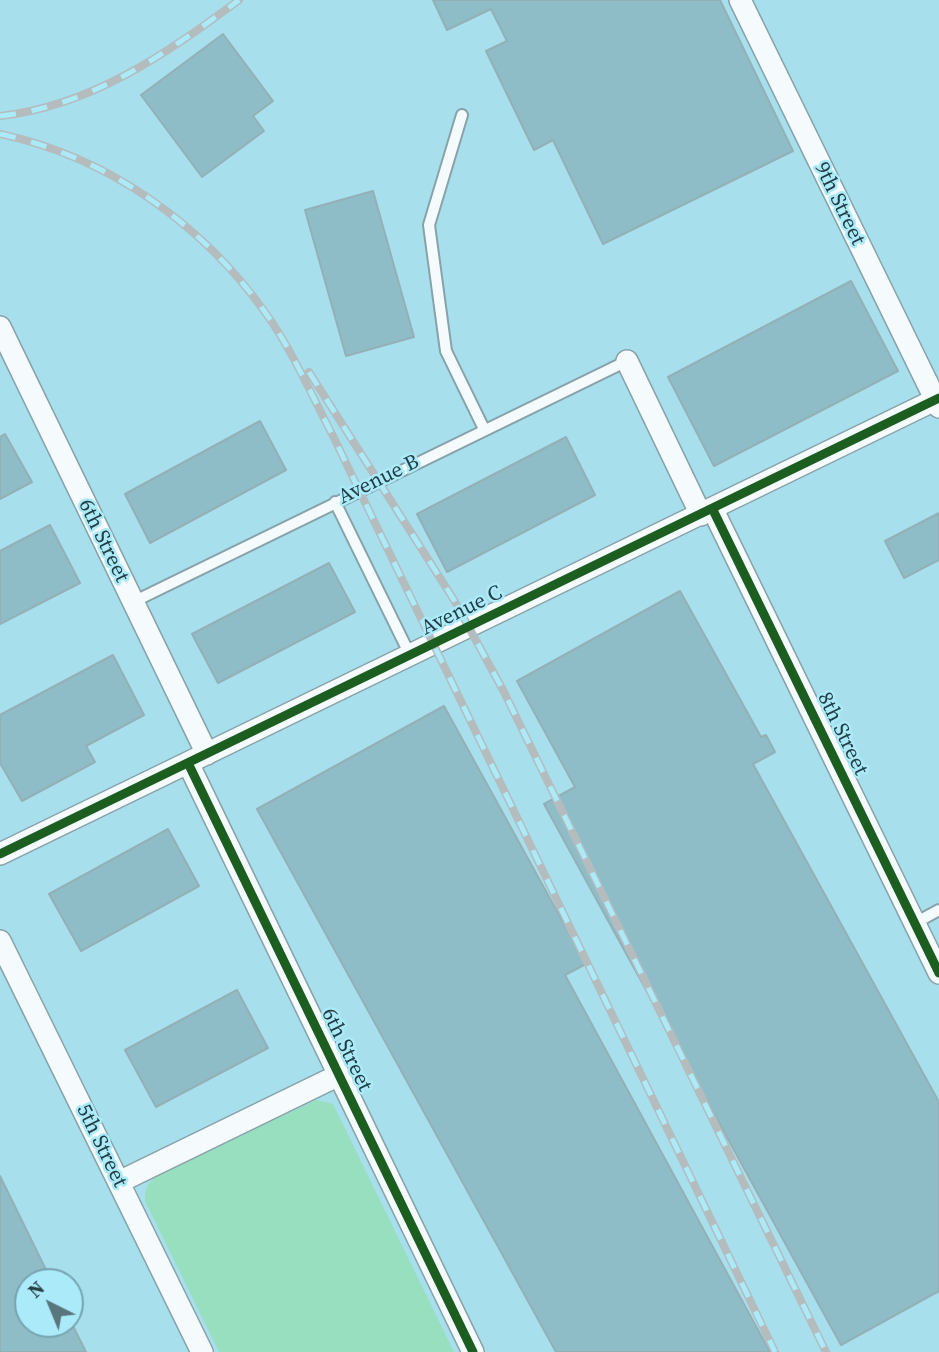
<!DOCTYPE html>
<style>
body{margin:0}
#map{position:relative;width:939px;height:1352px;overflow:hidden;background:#bcdfe8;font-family:"Source Serif 4",serif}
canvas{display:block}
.north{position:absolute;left:14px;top:1268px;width:70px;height:70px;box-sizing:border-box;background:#abeaf9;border:2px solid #75a5b0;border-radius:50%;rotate:317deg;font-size:19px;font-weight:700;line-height:28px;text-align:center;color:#233d43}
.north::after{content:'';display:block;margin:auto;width:24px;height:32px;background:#59767d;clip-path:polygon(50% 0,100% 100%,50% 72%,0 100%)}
</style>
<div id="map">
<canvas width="939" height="1352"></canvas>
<div class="north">N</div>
</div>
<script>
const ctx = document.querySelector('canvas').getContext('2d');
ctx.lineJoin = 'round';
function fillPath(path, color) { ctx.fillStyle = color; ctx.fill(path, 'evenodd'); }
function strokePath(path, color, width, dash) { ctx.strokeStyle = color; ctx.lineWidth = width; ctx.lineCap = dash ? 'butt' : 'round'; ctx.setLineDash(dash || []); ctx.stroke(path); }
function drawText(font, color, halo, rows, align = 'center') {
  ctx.font = font + ' "Source Serif 4",serif'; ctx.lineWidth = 5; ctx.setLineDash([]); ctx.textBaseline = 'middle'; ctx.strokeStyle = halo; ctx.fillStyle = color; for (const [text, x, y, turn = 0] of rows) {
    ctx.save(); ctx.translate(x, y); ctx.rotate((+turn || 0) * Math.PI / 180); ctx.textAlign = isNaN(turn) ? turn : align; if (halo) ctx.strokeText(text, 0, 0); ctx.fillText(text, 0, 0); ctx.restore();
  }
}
const built = new Path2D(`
 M 0,0 L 939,0 L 939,1352 L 0,1352 ZM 28,1282 L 70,1282 L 70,1324 L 28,1324 Z`);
const green = new Path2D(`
 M 316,1100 L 333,1104 L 454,1352 L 219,1352 L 145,1201 C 145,1189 147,1183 158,1175 Z`);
const building = new Path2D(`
 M 433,0 L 720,0 L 793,151 L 603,244 L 553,140 L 534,150 L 486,51 L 507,41 L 491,9 L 447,30 Z
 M 223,34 L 273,101 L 253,116 L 264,131 L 202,177 L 141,95 Z
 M 373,191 L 414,337 L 346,356 L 305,210 Z
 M 851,281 L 898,371 L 714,466 L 668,377 Z
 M 260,421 L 286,470 L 150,543 L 125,494 Z
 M 5,434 L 32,482 L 0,499 L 0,437 Z
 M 566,437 L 595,495 L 447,572 L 417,514 Z
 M 939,513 L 939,560 L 904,578 L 885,541 Z
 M 50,525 L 80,583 L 0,624 L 0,551 Z
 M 329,563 L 355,612 L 218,683 L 192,634 Z
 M 680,591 L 761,737 L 766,735 L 775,752 L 753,764 L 939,1102 L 939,1291 L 841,1345 L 544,804 L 575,787 L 517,681 Z
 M 113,655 L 144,715 L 86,746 L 95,762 L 22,801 L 0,763 L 0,715 Z
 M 444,706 L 586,964 L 565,975 L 770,1352 L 556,1352 L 257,809 Z
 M 168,829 L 199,886 L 81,951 L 49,894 Z
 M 237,990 L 268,1048 L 156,1107 L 125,1050 Z
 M 0,1176 L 52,1282 L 28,1282 L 28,1324 L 70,1324 L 70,1320 L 86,1352 L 0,1352 Z`);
const lane = new Path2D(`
 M 462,115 L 429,225 L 446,351 L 484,429
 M 335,502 L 410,655
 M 133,602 L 627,361
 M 915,923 L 939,910`);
const street = new Path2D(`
 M 740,0 L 939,407
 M 0,327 L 207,754
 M 627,361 L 701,515
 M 713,510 L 939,973
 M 188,763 L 473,1352
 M 0,854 L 939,398
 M 0,941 L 202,1352
 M 119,1182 L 339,1075`);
const rail = new Path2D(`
 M 0,116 C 92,106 167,53 239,0
 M 0,134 C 108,157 203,224 267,315 C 293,352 312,396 333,436 L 775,1352
 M 309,372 L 454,600 L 504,692 L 826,1352`);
const cycleway = new Path2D(`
 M 713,510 L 939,973
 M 188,763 L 473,1352
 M 0,854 L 939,398`);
const streetNames = [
 ["9th Street",839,204,64],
 ["Avenue B",379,480,-26],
 ["6th Street",103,541,64],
 ["Avenue C",462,611,-26],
 ["8th Street",842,734,64],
 ["6th Street",346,1050,64],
 ["5th Street",101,1146,64]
];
fillPath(built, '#a7dfed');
fillPath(green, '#97dfbf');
fillPath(building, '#8fbdc7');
strokePath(building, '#94b0b7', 2);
strokePath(lane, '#87a2a9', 14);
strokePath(street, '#87a2a9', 24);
strokePath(lane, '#f5fafc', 10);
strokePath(street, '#f5fafc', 21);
strokePath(rail, '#b4bcbe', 8);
strokePath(rail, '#abeaf9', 5, [16]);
strokePath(cycleway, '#1b5e20', 9);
drawText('21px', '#233d43', '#abeaf9', streetNames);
</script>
